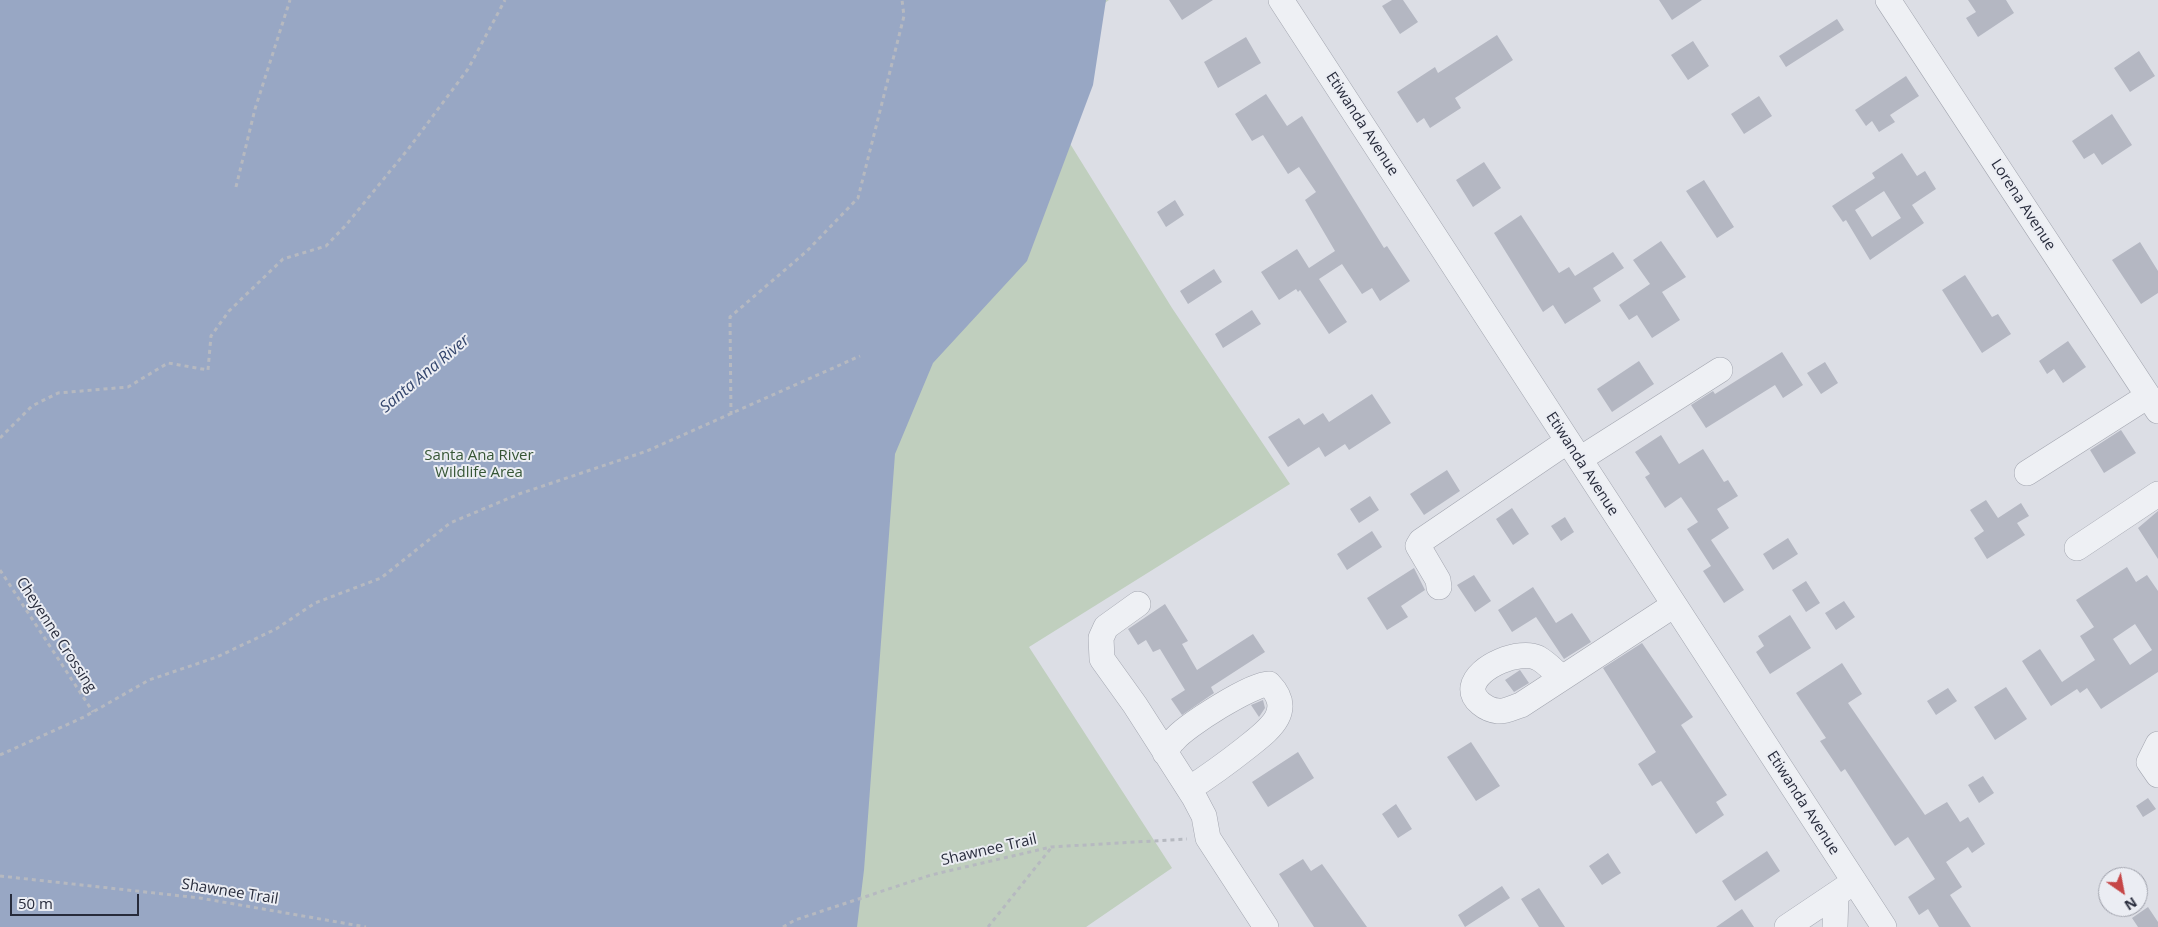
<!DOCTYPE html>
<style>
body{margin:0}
#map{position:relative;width:2158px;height:927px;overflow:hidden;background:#dcdee5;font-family:"Open Sans",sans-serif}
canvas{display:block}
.north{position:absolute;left:2098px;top:867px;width:50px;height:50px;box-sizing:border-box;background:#ebedf3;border:1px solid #9d9fa9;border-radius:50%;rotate:147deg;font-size:14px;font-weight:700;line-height:20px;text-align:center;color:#272b3b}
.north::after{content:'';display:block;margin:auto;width:18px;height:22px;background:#c64647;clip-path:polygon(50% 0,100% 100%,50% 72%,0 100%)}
.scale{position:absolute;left:10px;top:894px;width:129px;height:22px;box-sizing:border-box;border:2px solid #272b3b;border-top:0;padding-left:6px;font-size:15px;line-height:18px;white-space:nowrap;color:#272b3b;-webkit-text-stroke:4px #ebedf3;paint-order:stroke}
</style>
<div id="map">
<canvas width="2158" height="927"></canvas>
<div class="north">N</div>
<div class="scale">50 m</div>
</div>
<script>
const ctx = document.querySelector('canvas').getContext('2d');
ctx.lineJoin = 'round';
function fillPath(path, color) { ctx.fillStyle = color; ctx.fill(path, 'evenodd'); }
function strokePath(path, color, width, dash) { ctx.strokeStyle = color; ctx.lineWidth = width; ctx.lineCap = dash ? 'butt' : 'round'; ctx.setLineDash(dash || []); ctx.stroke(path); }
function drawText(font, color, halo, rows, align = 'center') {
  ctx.font = font + ' "Open Sans",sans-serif'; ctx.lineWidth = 4; ctx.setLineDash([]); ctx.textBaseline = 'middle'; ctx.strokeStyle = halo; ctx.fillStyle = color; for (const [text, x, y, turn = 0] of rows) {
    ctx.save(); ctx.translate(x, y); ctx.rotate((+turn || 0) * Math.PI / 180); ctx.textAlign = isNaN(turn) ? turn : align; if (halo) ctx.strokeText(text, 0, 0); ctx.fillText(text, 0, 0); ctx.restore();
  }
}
const green = new Path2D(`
 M 0,0 L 1109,0 L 1020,63 L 1172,308 L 1290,484 L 1029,647 L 1172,868 L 1086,927 L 0,927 Z`);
const water = new Path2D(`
 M 0,0 L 1106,0 L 1093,85 L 1027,261 L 933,363 L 895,454 L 864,870 L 857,927 L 0,927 Z`);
const building = new Path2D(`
 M 1169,0 L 1213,0 L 1182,20 Z
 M 1392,0 L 1403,0 L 1418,22 L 1400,34 L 1382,6 Z
 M 1659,0 L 1702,0 L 1672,20 Z
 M 1968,0 L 2006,0 L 2014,13 L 1978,37 L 1966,18 L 1976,12 Z
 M 1837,19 L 1844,30 L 1786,67 L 1779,56 Z
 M 1497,35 L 1513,60 L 1455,98 L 1461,108 L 1430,128 L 1424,118 L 1417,123 L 1397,92 L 1435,67 L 1438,73 Z
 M 1246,37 L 1261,63 L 1218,88 L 1204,62 Z
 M 1693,41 L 1709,66 L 1688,80 L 1671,55 Z
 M 2139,51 L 2155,76 L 2130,92 L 2114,68 Z
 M 1906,76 L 1919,96 L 1890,115 L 1895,122 L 1879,132 L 1872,121 L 1866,126 L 1855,110 Z
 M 1266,94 L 1287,126 L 1302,116 L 1384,248 L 1387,246 L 1410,281 L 1380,301 L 1372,288 L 1362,294 L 1342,264 L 1319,279 L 1347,322 L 1329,334 L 1300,290 L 1298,292 L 1296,289 L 1279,300 L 1261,272 L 1297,249 L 1309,268 L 1335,251 L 1305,200 L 1316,192 L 1299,167 L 1288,174 L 1263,135 L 1252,141 L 1235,114 Z
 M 1759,96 L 1772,116 L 1744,134 L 1731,114 Z
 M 2112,114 L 2132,145 L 2102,165 L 2094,153 L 2084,159 L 2072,141 Z
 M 1902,153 L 1917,176 L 1925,171 L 1936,189 L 1912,205 L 1924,223 L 1870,260 L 1846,220 L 1843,222 L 1832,206 L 1875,178 L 1872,173 ZM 1884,191 L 1901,218 L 1872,237 L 1855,210 Z
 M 1484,162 L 1501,188 L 1473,207 L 1456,180 Z
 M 1704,180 L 1734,227 L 1717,238 L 1686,191 Z
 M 1175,200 L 1184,215 L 1166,227 L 1157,212 Z
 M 1521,215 L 1559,273 L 1569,267 L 1575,276 L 1613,252 L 1624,268 L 1593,288 L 1601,301 L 1565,324 L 1553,305 L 1543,312 L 1494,233 Z
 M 1661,241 L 1686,277 L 1662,292 L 1680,320 L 1652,338 L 1637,315 L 1629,320 L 1619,305 L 1650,284 L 1633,260 Z
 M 2140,242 L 2158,271 L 2158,293 L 2141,304 L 2112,260 Z
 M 1214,269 L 1222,282 L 1188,304 L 1180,291 Z
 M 1965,275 L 1992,317 L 1998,314 L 2011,334 L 1982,353 L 1942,290 Z
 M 1252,310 L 1261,324 L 1223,348 L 1215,334 Z
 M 2068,341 L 2086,367 L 2063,383 L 2054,369 L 2047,374 L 2039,361 Z
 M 1782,352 L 1803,385 L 1783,398 L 1775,385 L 1706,428 L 1691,405 L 1713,391 L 1715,394 Z
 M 1639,361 L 1654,384 L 1612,412 L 1597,389 Z
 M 1825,362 L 1838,383 L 1821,394 L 1807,373 Z
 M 1372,394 L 1391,423 L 1349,450 L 1345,444 L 1325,457 L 1319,447 L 1288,467 L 1268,437 L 1299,418 L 1304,425 L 1323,413 L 1329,422 Z
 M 2121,430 L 2136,453 L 2104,473 L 2090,450 Z
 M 1661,435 L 1679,464 L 1703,449 L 1724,482 L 1728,480 L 1738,496 L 1717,509 L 1729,528 L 1711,540 L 1744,590 L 1724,603 L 1703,571 L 1711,566 L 1687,529 L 1698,522 L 1681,497 L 1665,508 L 1645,477 L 1650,474 L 1635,452 Z
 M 1447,470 L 1460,491 L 1424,515 L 1410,494 Z
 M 1370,496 L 1379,510 L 1359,523 L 1350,509 Z
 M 1986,500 L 1998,518 L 2021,503 L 2029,516 L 2017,523 L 2025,535 L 1987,559 L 1974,538 L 1984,531 L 1970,510 Z
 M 1512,508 L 1529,534 L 1513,545 L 1496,519 Z
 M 2158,511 L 2158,559 L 2138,528 Z
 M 1565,517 L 1574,532 L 1561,541 L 1551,526 Z
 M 1372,531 L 1382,547 L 1347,570 L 1337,554 Z
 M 1788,538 L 1798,554 L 1773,570 L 1763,554 Z
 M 2127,567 L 2136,582 L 2147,575 L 2158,591 L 2158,672 L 2101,709 L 2087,688 L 2080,693 L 2077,689 L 2051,706 L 2022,661 L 2040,649 L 2062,682 L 2095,660 L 2080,636 L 2094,627 L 2076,600 ZM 2135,624 L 2152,650 L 2130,665 L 2113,639 Z
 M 1414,568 L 1425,590 L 1401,606 L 1408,617 L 1387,630 L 1367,598 Z
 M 1474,575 L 1491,601 L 1475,612 L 1457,585 Z
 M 1806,581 L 1820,603 L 1806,612 L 1792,590 Z
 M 1533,587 L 1556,623 L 1572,613 L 1591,642 L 1564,659 L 1536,617 L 1512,632 L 1498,610 Z
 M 1844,601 L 1855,617 L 1836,630 L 1825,613 Z
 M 1165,604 L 1188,641 L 1182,644 L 1197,670 L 1253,634 L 1265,652 L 1211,687 L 1214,693 L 1182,715 L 1171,699 L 1185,690 L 1160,649 L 1153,652 L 1146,640 L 1138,645 L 1128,629 Z
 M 1790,615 L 1811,648 L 1770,674 L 1756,652 L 1764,646 L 1758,636 Z
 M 1642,643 L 1693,717 L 1681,725 L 1727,795 L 1716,802 L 1724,815 L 1696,834 L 1661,781 L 1652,786 L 1638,764 L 1656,752 L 1603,668 Z
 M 1842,663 L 1862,694 L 1848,703 L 1925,815 L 1947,802 L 1960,822 L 1968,817 L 1985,844 L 1972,853 L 1968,847 L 1946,862 L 1962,887 L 1950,895 L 1971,927 L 1939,927 L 1928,909 L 1919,915 L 1908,897 L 1935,879 L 1908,837 L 1895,846 L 1845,769 L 1841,772 L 1820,741 L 1826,738 L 1796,693 Z
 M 1520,670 L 1529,683 L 1514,692 L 1505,680 Z
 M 2006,687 L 2027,719 L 1995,740 L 1974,707 Z
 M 1948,688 L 1957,701 L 1936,715 L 1927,701 Z
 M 1263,700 L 1265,708 L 1259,717 L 1251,705 Z
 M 1471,742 L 1500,786 L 1476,801 L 1447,757 Z
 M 1298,752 L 1314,778 L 1268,807 L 1252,782 Z
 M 1983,776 L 1994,793 L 1979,803 L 1968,785 Z
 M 2148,798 L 2156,809 L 2143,817 L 2136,806 Z
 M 1396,804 L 1412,829 L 1398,838 L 1382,814 Z
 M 1767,851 L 1780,871 L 1735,901 L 1722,881 Z
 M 1608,853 L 1621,873 L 1602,885 L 1589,866 Z
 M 1303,859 L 1311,871 L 1322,864 L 1367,927 L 1314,927 L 1279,874 Z
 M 1502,886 L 1510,898 L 1465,927 L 1458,915 Z
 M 1539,888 L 1565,927 L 1539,927 L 1521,899 Z
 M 2148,907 L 2158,922 L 2158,927 L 2138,927 L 2132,918 Z
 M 1742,909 L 1754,927 L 1716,927 Z`);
const path = new Path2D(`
 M 236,187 L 255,109 L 290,0
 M 731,415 L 730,317 L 807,251 L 858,198 L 904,16 L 902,0
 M 0,438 L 32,406 L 58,393 L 128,387 L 168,363 L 208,370 L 211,336 L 229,311 L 283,259 L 326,246 L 346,225 L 409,148 L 468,69 L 505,0
 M 0,570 L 93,712
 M 0,755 L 84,717 L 149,680 L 217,657 L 276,629 L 315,603 L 381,578 L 450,523 L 519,494 L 647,451 L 860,356
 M 0,876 L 200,898 L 366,927
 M 783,927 L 795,920 L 931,875 L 1051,847 L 1187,839
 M 988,927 L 1051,848`);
const minor = new Path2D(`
 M 1281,0 L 1884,927
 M 1888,0 L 2158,411
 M 1580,459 L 1720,370
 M 2027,473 L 2148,396
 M 2077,548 L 2158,494
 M 1439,587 L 1438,580 L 1418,546 L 1421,541 L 1568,441
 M 1138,604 L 1106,627 L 1101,638 L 1102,659 L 1135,705 L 1194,797 L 1204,816 L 1208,838 L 1266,927
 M 1562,678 C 1554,671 1547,663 1538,658 C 1520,649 1477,666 1473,687 C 1471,700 1487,710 1498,711 C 1505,712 1514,707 1521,705 L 1674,605
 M 2158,744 L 2149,762 L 2158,775
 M 1165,753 C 1168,749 1170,743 1174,740 C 1185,726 1253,683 1269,684 C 1296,712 1267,731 1246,748 C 1227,763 1209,776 1189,789
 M 1787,927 L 1854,882
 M 1835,927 L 1836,894`);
const streetNames = [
 ["Etiwanda Avenue",1362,124,57],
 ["Lorena Avenue",2023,205,57],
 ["Etiwanda Avenue",1582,464,57],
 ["Cheyenne Crossing",56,635,57],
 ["Etiwanda Avenue",1803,803,57],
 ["Shawnee Trail",989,850,-13],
 ["Shawnee Trail",230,892,9]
];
const parkNames = [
 ["Santa Ana River",479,456],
 ["Wildlife Area",479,473]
];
const waterNames = [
 ["Santa Ana River",425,374,-40]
];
fillPath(green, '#c0cfbe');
fillPath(water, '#98a7c4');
fillPath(building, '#b4b7c2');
strokePath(minor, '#a2a5af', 26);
strokePath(path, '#b6b9c0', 3, [4, 4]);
strokePath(minor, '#eef0f4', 25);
drawText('15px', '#272b3b', '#ebedf3', streetNames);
drawText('15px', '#365635', '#ebedf3', parkNames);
drawText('italic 16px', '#33456c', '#ebedf3', waterNames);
</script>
